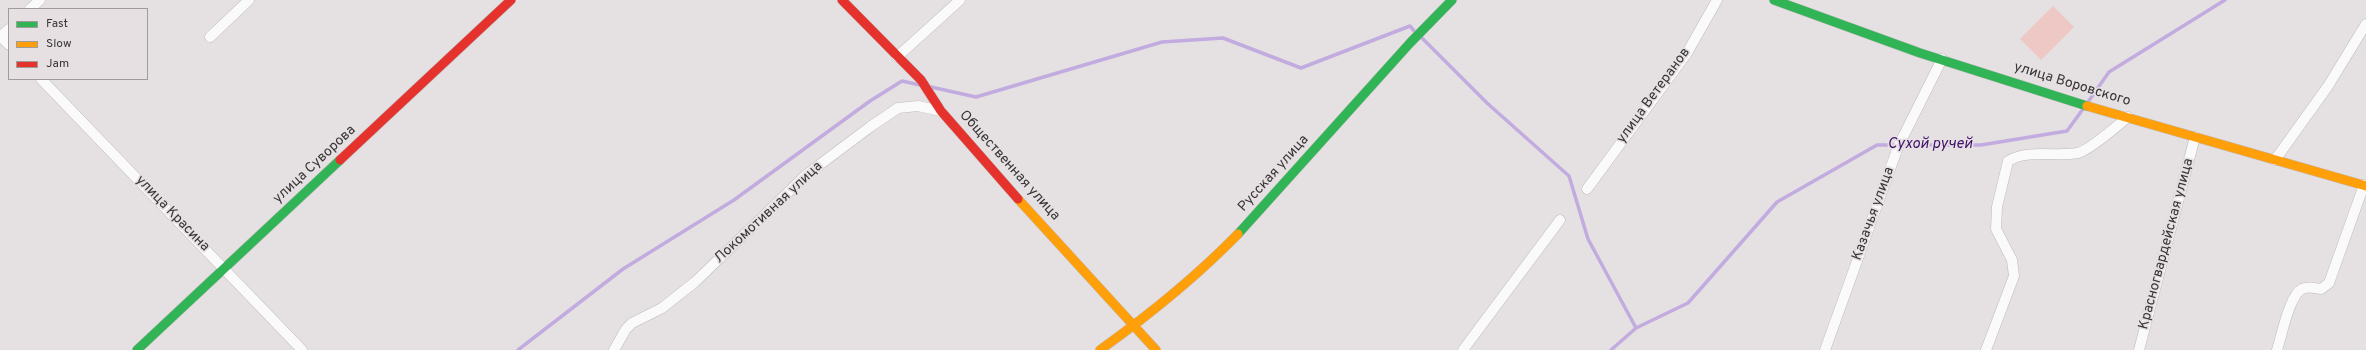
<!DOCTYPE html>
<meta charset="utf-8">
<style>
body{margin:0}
#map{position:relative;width:2366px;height:350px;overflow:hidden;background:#e5e1e3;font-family:Overpass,sans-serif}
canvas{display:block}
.legend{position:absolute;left:8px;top:8px;width:140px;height:72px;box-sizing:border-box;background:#e6e0e3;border:1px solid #a09c9e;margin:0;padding:5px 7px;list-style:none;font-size:12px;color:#373536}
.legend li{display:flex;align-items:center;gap:8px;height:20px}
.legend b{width:20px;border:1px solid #a09c9e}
</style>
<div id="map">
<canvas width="2366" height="350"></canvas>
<ul class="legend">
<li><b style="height:5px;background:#30b455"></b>Fast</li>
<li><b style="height:5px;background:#ff9f0a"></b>Slow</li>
<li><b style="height:5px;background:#e5322d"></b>Jam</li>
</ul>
</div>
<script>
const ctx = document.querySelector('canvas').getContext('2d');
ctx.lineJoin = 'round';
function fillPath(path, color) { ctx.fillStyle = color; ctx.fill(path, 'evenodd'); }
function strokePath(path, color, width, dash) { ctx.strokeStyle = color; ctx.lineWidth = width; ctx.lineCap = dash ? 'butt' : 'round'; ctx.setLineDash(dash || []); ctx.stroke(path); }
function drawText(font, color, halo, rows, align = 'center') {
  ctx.font = font + ' Overpass,sans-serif'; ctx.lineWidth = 3.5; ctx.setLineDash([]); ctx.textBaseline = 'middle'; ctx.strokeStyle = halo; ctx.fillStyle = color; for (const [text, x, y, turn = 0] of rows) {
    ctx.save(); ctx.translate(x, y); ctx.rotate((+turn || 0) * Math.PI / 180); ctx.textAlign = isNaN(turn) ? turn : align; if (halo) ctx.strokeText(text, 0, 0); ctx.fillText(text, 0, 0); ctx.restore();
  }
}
const green = new Path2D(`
 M 2053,6 L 2074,27 L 2041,60 L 2020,39 Z`);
const stream = new Path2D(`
 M 1421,37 L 1487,103 L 1569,176 L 1588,239 L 1636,328
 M 931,87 L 976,97 L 1162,42 L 1223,38 L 1301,68 L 1410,26 L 1416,33
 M 2088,102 L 2109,72 L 2225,0
 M 518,350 L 623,269 L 734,200 L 870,101 L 902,81 L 920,85
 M 1611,350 L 1636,328 L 1688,303 L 1777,202 L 1877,145 L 1981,145 L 2067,131 L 2083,109`);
const street = new Path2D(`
 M 30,9 L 40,0
 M 0,36 L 9,45
 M 0,37 L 9,29
 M 210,37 L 249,0
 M 897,57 L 960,0
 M 41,79 L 302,350
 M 2275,160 L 2328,86 L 2366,24
 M 1587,189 L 1687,53 L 1717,0
 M 614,350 L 626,329 L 632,323 L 662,308 L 695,282 L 806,175 L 870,127 L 898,108 L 918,106 L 941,111
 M 1463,350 L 1560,220
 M 1825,350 L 1898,147 L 1942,59
 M 1986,350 L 2014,276 L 2012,260 L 1996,229 L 1997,207 L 2008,161 C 2028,149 2055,157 2078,153 C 2090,150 2117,126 2128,117
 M 2139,350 L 2195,137
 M 2277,350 C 2282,335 2289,296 2302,289 C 2308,286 2314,288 2321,289 L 2329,283 L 2364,185`);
const fast = new Path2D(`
 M 1774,0 L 1920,53 L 2087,106
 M 1238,234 L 1410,43 L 1452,0
 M 137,350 L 340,160`);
const slow = new Path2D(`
 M 2087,106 L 2366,186
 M 1018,199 L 1156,350
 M 1100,350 C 1149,315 1196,277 1238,234`);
const jam = new Path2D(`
 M 842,0 L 921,80 L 941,111 L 1018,199
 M 340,160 L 511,0`);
const streetNames = [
 ["улица Воровского",2072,85,17],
 ["улица Ветеранов",1654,96,-54],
 ["улица Суворова",315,165,-43],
 ["Общественная улица",1009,166,48],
 ["Русская улица",1274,174,-48],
 ["Локомотивная улица",769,213,-43],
 ["улица Красина",172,214,46],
 ["Казачья улица",1874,214,-70],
 ["Красногвардейская улица",2167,244,-75]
];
const waterNames = [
 ["Сухой ручей",1930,145]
];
fillPath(green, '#eec8c4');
strokePath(stream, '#c1abdf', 3.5);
strokePath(street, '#bdbabb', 11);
strokePath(fast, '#bdbabb', 10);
strokePath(slow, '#bdbabb', 10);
strokePath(jam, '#bdbabb', 10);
strokePath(street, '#fbfafb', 10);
strokePath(fast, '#30b455', 9);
strokePath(slow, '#ff9f0a', 9);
strokePath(jam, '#e5322d', 9);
drawText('14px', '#373536', '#e6e0e3', streetNames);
drawText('italic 15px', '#3e0f67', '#e6e0e3', waterNames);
</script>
